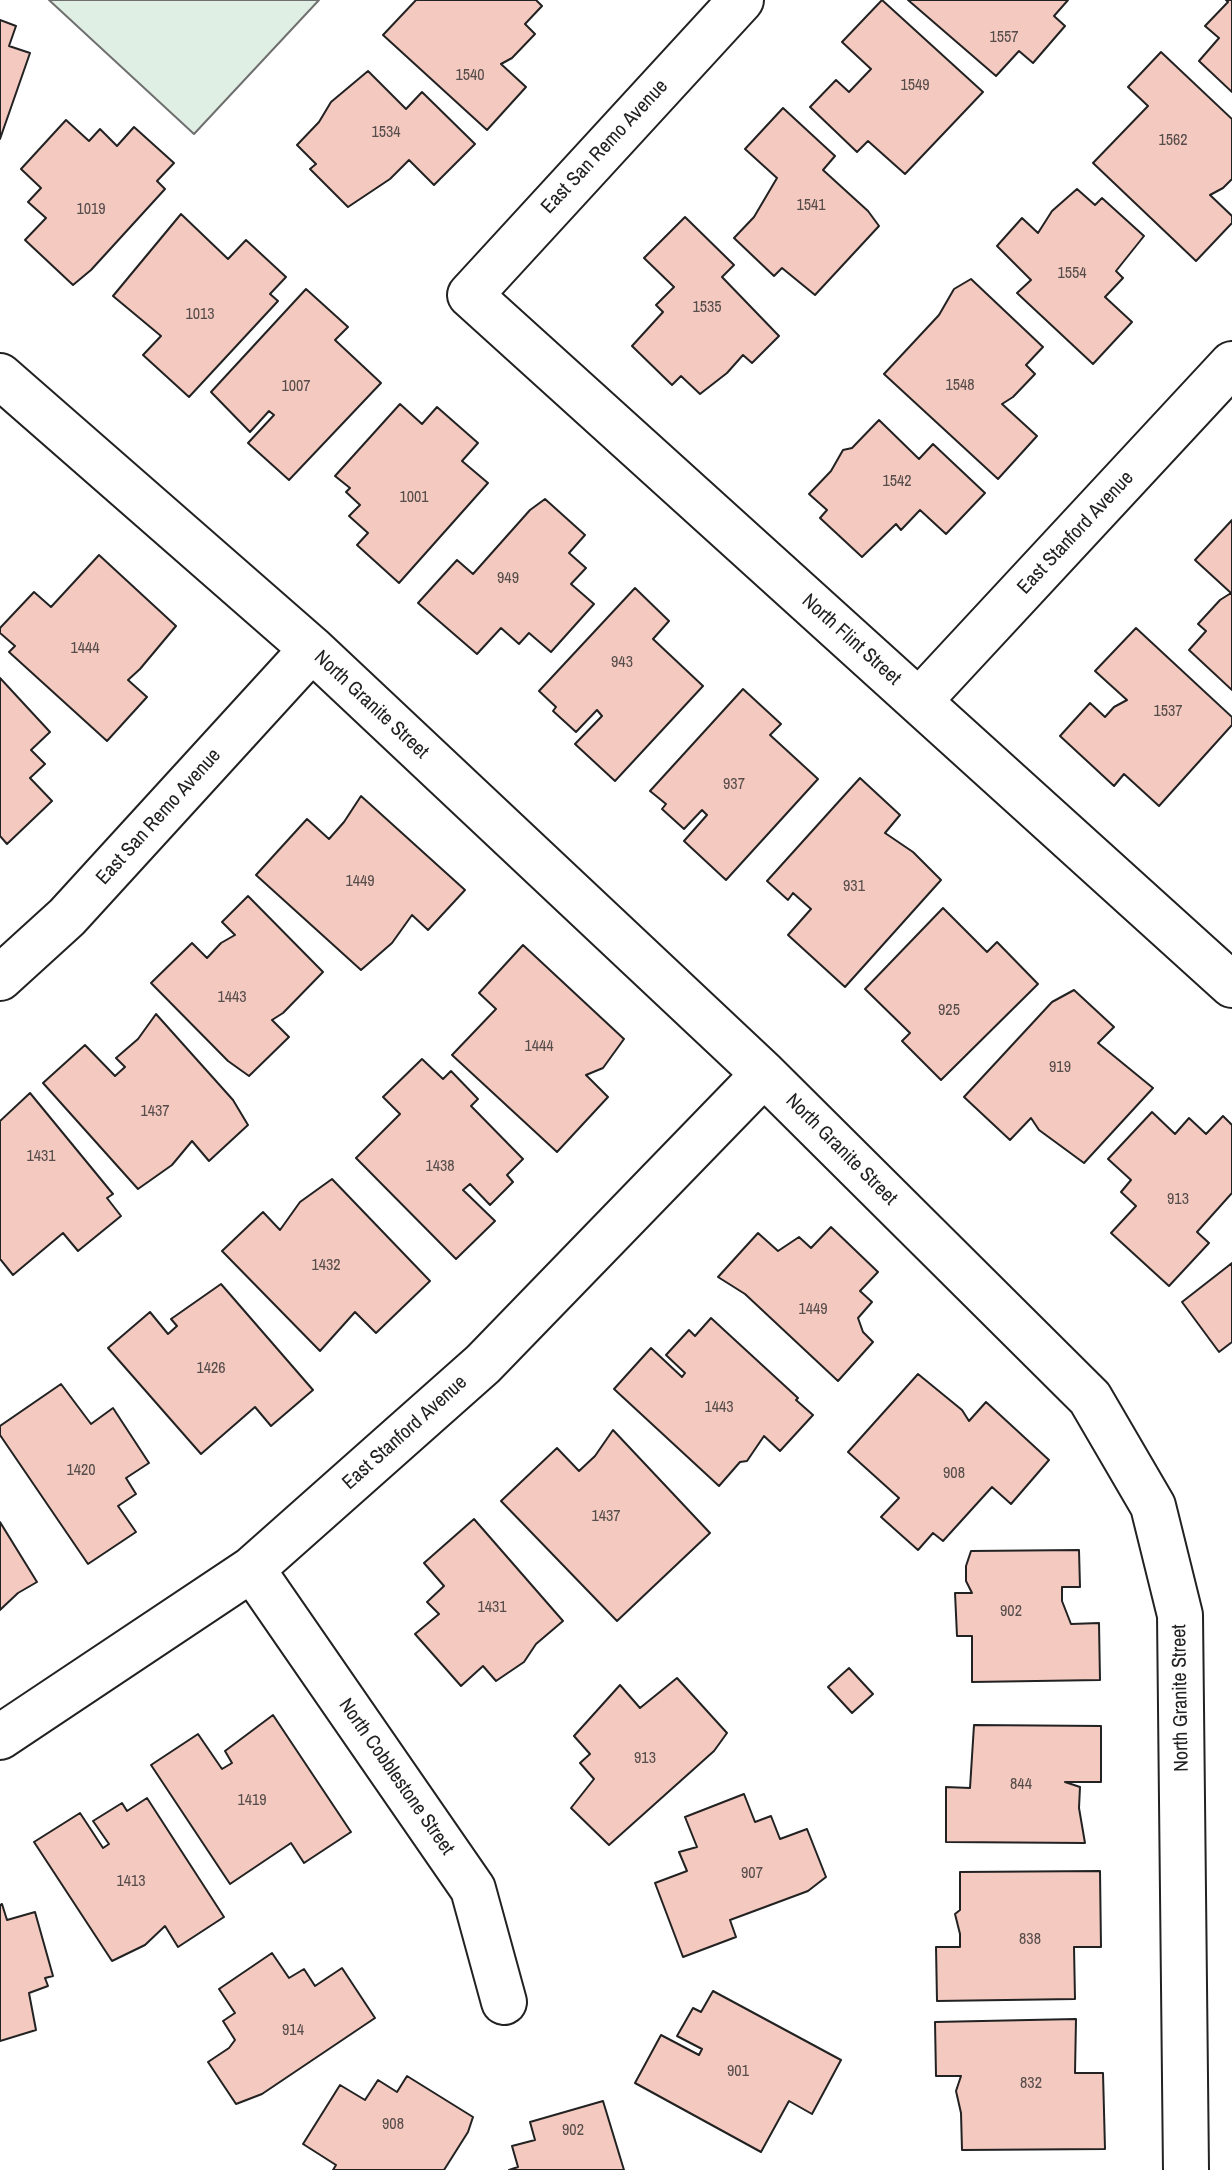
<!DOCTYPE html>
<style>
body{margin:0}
canvas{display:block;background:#fff}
</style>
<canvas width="1232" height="2170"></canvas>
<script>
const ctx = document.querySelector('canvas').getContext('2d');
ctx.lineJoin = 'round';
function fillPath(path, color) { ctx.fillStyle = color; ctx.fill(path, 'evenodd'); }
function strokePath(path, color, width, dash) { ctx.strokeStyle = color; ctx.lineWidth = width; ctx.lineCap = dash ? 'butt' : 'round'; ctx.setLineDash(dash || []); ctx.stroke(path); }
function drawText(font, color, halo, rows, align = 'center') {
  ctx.font = font + ' "Archivo Narrow",sans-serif'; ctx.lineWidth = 6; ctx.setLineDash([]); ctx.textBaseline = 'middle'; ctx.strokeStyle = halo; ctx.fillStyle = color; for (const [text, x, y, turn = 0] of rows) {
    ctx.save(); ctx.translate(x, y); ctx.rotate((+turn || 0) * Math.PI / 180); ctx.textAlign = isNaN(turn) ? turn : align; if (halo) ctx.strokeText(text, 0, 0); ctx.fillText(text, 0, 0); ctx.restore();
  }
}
const green = new Path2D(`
 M 49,0 L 319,0 L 194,134 Z`);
const building = new Path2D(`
 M 416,0 L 536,0 L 542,6 L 525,24 L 535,34 L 512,58 L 501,64 L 526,87 L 487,130 L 383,35 Z
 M 882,0 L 983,92 L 905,174 L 868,141 L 857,152 L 810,107 L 836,80 L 849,92 L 871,69 L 842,42 Z
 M 908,0 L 1068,0 L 1054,16 L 1065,26 L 1033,63 L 1019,51 L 996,76 Z
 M 1226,0 L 1232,0 L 1232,92 L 1199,61 L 1219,38 L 1205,26 L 1228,2 Z
 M 0,20 L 16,26 L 9,46 L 30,53 L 0,139 Z
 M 1161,52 L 1232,119 L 1232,179 L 1223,188 L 1210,195 L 1232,216 L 1232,223 L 1196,261 L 1093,163 L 1148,106 L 1128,87 Z
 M 368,71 L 406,109 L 422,92 L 475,144 L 434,185 L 409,160 L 390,179 L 348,207 L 310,169 L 316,164 L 297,145 L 319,122 L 331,102 Z
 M 783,108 L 835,156 L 823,170 L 868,211 L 879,226 L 815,295 L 782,268 L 774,276 L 734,238 L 754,217 L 777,178 L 745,149 Z
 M 66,120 L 89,141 L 100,129 L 117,146 L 134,127 L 174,163 L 157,181 L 165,189 L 91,270 L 73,285 L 25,240 L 46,218 L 28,202 L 41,188 L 21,169 Z
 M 1077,189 L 1095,205 L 1102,198 L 1144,236 L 1116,271 L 1123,278 L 1105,297 L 1132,322 L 1093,364 L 1017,293 L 1031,280 L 997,246 L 1022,218 L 1038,233 L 1052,211 Z
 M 181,214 L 228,259 L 246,240 L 286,277 L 270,294 L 278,301 L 189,397 L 143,355 L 161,336 L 113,296 Z
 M 685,217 L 734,265 L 722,277 L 779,336 L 752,363 L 743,355 L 727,373 L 700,394 L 681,376 L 672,385 L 632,346 L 663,312 L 656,305 L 674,287 L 644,258 Z
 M 971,279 L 1043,347 L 1026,365 L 1035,374 L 1013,397 L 1002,404 L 1037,436 L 998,479 L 884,374 L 939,315 L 954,289 Z
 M 306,289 L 348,327 L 335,340 L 381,383 L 289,480 L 248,443 L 274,415 L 269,411 L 250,432 L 211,392 Z
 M 400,404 L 422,424 L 437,407 L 478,443 L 462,461 L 488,483 L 399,583 L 357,545 L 368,533 L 349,516 L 360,505 L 346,492 L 350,488 L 335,476 Z
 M 879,420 L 919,459 L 933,444 L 985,493 L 946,534 L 920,510 L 901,530 L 896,524 L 862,557 L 820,518 L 827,510 L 809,494 L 831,471 L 843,450 L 852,448 Z
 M 545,499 L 585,535 L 569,553 L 586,568 L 571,584 L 594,604 L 551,652 L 529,633 L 519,644 L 501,628 L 477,654 L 418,603 L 457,560 L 473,574 L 530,510 Z
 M 1232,520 L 1232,690 L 1189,650 L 1206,631 L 1198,624 L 1220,600 L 1231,593 L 1195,560 Z
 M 99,555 L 176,626 L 140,669 L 128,680 L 147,697 L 107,741 L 9,652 L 15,646 L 0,633 L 0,628 L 34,592 L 51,607 Z
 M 635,588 L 669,621 L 653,639 L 703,686 L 615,781 L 575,744 L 602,716 L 597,710 L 576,732 L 553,711 L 556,707 L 539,691 Z
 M 1136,628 L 1232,717 L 1232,725 L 1159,806 L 1124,774 L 1114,786 L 1060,736 L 1090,703 L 1105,717 L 1114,707 L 1127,700 L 1095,671 Z
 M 0,678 L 50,732 L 31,750 L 45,764 L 30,778 L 52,801 L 7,844 L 0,836 Z
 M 743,689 L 781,724 L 770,735 L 818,779 L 726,880 L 684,841 L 707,815 L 702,810 L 684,829 L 662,809 L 666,804 L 650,791 Z
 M 860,778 L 900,815 L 885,833 L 913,852 L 941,880 L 845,987 L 788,935 L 811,909 L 793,893 L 788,900 L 767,881 Z
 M 361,796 L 465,890 L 428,930 L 412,915 L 392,943 L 361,970 L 256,875 L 307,819 L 329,839 L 344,822 Z
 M 248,896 L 323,972 L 283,1013 L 272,1020 L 289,1037 L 249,1076 L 228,1061 L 151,983 L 192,943 L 207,958 L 221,943 L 235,935 L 222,922 Z
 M 943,908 L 987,952 L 997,942 L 1038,984 L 941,1080 L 902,1041 L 910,1033 L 865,989 Z
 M 523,945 L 624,1039 L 603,1068 L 586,1075 L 608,1097 L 557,1152 L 452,1055 L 496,1009 L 479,993 Z
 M 1074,990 L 1114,1027 L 1098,1043 L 1153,1088 L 1084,1163 L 1039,1130 L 1031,1118 L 1010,1140 L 964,1097 L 1052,1002 Z
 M 156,1014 L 233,1100 L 248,1125 L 209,1161 L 192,1141 L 172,1165 L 138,1189 L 43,1083 L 85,1045 L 115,1076 L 125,1067 L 116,1058 L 138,1039 Z
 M 422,1059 L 443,1079 L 451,1071 L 478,1099 L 471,1106 L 523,1159 L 507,1175 L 513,1182 L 490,1205 L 470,1184 L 463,1190 L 495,1221 L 456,1259 L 356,1158 L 400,1114 L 383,1097 Z
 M 30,1093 L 113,1194 L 107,1198 L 121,1216 L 78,1251 L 63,1233 L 13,1275 L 0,1259 L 0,1121 Z
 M 1152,1112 L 1175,1134 L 1189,1118 L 1206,1134 L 1223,1116 L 1232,1125 L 1232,1193 L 1197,1232 L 1209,1243 L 1169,1286 L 1111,1233 L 1136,1206 L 1121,1192 L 1131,1180 L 1108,1159 Z
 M 332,1179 L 430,1281 L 376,1333 L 355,1312 L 320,1351 L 222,1251 L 263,1212 L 280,1230 L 300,1202 Z
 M 831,1227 L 878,1272 L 860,1291 L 872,1302 L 858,1318 L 863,1332 L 873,1342 L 838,1381 L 745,1294 L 718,1277 L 758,1233 L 778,1251 L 799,1237 L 811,1248 Z
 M 1232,1263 L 1232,1342 L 1219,1352 L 1182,1302 Z
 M 221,1284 L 313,1390 L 271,1426 L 255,1407 L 201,1454 L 108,1348 L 150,1312 L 168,1334 L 177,1326 L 171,1319 Z
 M 711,1318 L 798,1398 L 796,1400 L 813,1415 L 780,1451 L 764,1436 L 747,1461 L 740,1462 L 719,1486 L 614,1389 L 651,1348 L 682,1377 L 685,1373 L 666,1355 L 689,1330 L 695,1336 Z
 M 918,1374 L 962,1410 L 969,1421 L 986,1402 L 1049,1460 L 1011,1504 L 992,1487 L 943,1541 L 933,1533 L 918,1550 L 881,1517 L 899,1498 L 848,1452 Z
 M 61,1384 L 91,1424 L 113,1408 L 149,1463 L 126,1478 L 136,1494 L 118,1506 L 136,1532 L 88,1564 L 0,1435 L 0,1426 Z
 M 613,1430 L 710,1533 L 617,1621 L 501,1501 L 557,1448 L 579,1471 L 595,1456 Z
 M 474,1519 L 563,1621 L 536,1644 L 524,1662 L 496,1681 L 483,1666 L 461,1686 L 415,1634 L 439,1614 L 427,1602 L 444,1586 L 424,1563 Z
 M 0,1522 L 37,1582 L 18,1593 L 0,1610 Z
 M 1079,1550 L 1080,1587 L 1062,1587 L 1062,1601 L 1071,1624 L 1099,1623 L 1100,1680 L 972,1682 L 972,1636 L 957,1636 L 955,1593 L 972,1593 L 966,1581 L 966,1566 L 971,1551 Z
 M 849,1668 L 873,1694 L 852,1713 L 828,1687 Z
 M 677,1678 L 727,1733 L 714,1751 L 609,1845 L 571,1808 L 594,1779 L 580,1763 L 590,1754 L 574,1736 L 620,1685 L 640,1708 Z
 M 273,1715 L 351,1832 L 304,1863 L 291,1843 L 230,1884 L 151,1765 L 198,1734 L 222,1769 L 232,1763 L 225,1751 Z
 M 974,1725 L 1101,1726 L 1101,1782 L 1065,1782 L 1080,1787 L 1079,1808 L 1085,1843 L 946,1842 L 946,1787 L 970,1788 Z
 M 744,1794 L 755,1822 L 771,1816 L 780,1839 L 807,1829 L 826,1877 L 808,1891 L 730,1920 L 736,1937 L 683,1957 L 655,1883 L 687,1871 L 679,1852 L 697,1847 L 685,1817 Z
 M 147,1798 L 224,1917 L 178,1947 L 165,1926 L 145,1945 L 112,1961 L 34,1842 L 80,1813 L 103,1848 L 109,1844 L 93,1821 L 122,1803 L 127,1811 Z
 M 1100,1871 L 1101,1947 L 1074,1947 L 1075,1999 L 937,2001 L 936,1947 L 960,1947 L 960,1934 L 955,1914 L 960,1910 L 960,1872 Z
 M 2,1904 L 7,1920 L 35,1912 L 53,1976 L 45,1978 L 48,1986 L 29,1993 L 36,2030 L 0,2041 L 0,1905 Z
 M 272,1953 L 289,1978 L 304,1969 L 315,1986 L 342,1968 L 375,2018 L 262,2094 L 236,2104 L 208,2062 L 229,2048 L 235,2040 L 223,2021 L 235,2013 L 219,1989 Z
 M 713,1991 L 841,2060 L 812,2114 L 789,2101 L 761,2152 L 635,2083 L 661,2035 L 699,2055 L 702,2049 L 677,2036 L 693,2008 L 701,2012 Z
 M 1076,2019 L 1075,2073 L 1103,2073 L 1105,2149 L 962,2150 L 961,2113 L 956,2091 L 961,2076 L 936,2076 L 935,2022 Z
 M 407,2076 L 473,2117 L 468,2132 L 444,2170 L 333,2170 L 336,2165 L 303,2144 L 340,2085 L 365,2100 L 378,2080 L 397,2092 Z
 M 603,2101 L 624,2170 L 509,2170 L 518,2167 L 512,2146 L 535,2140 L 530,2122 Z`);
const street = new Path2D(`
 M 741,0 L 470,295 L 1232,985
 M 0,376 L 312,649 L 764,1074 L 1090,1398 L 1153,1506 L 1180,1615 L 1186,2170
 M 919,701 L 1232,364
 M 0,978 L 67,917 L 312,649
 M 252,1569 L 473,1889 L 504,2002
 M 0,1737 L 252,1569 L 483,1364 L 764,1074`);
const numberNames = [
 ["1557",1004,38],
 ["1540",470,76],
 ["1549",915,86],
 ["1534",386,133],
 ["1562",1173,141],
 ["1541",811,206],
 ["1019",91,210],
 ["1554",1072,274],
 ["1535",707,308],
 ["1013",200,315],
 ["1548",960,386],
 ["1007",296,387],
 ["1542",897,482],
 ["1001",414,498],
 ["949",508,579],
 ["1444",85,649],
 ["943",622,663],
 ["1537",1168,712],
 ["937",734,785],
 ["1449",360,882],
 ["931",854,887],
 ["1443",232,998],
 ["925",949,1011],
 ["1444",539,1047],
 ["919",1060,1068],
 ["1437",155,1112],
 ["1431",41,1157],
 ["1438",440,1167],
 ["913",1178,1200],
 ["1432",326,1266],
 ["1449",813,1310],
 ["1426",211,1369],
 ["1443",719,1408],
 ["1420",81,1471],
 ["908",954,1474],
 ["1437",606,1517],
 ["1431",492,1608],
 ["902",1011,1612],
 ["913",645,1759],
 ["844",1021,1785],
 ["1419",252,1801],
 ["907",752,1874],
 ["1413",131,1882],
 ["838",1030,1940],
 ["914",293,2031],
 ["901",738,2072],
 ["832",1031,2084],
 ["908",393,2125],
 ["902",573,2131]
];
const streetNames = [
 ["East San Remo Avenue",605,147,-47],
 ["East Stanford Avenue",1076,533,-47],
 ["North Flint Street",851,640,42],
 ["North Granite Street",371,705,43],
 ["East San Remo Avenue",159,817,-48],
 ["North Granite Street",841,1150,45],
 ["East Stanford Avenue",405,1433,-42],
 ["North Granite Street",1181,1698,-91],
 ["North Cobblestone Street",396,1777,55]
];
fillPath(green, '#e0efe3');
strokePath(green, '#6f6f6f', 2);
fillPath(building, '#f3c9c0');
strokePath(building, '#222', 2);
strokePath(street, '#222', 48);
strokePath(street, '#fff', 44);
drawText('16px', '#564c4a', null, numberNames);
drawText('20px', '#222', '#fff', streetNames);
</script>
